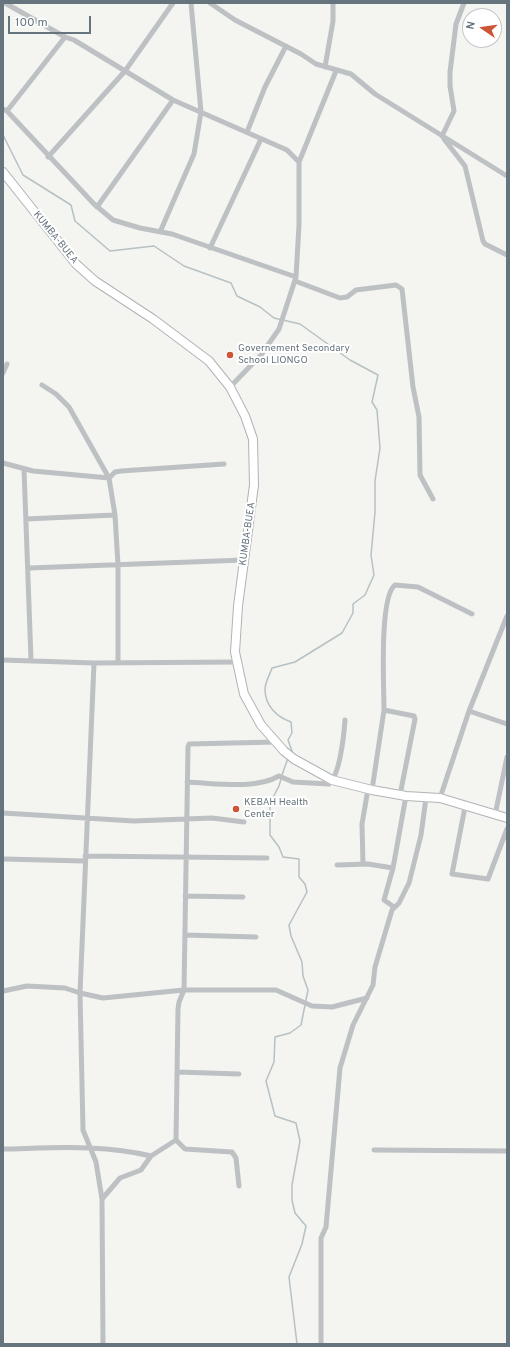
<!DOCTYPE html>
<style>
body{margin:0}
#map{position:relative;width:510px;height:1347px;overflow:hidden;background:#f4f4f0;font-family:Overpass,sans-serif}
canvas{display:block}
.frame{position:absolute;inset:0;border:4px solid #66747e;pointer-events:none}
.north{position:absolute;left:462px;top:8px;width:40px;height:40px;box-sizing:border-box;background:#fff;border:1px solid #c2c7cb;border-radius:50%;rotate:283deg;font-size:11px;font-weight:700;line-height:16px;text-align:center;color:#66747e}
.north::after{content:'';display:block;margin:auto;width:14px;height:18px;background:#ce5436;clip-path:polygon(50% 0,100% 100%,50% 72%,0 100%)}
.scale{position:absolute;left:8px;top:16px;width:83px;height:18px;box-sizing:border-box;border:2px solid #66747e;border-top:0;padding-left:5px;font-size:12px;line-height:14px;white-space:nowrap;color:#66747e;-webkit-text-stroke:3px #fff;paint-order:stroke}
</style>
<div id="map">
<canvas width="510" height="1347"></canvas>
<div class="frame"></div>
<div class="north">N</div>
<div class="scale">100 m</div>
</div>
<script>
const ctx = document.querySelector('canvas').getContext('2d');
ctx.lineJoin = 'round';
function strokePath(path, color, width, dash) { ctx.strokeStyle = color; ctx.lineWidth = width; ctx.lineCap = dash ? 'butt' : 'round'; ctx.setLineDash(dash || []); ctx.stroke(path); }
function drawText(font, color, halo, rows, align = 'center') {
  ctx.font = font + ' Overpass,sans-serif'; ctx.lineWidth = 4; ctx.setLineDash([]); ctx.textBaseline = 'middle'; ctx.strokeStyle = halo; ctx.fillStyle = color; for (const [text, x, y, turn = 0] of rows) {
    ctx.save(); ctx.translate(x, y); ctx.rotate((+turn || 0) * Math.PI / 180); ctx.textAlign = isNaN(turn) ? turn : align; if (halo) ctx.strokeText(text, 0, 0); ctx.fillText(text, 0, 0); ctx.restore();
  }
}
const stream = new Path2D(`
 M 3,135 L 23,175 L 71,205 L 75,221 L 110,251 L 154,246 L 184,266 L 231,283 L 237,296 L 260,307 L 274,318 L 300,324 L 350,360 L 378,375 L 372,402 L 377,410 L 380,448 L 375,481 L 375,512 L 371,555 L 374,575 L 365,595 L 353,604 L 353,613 L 342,633 L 295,662 L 272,668 C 270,674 265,683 265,689 C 265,706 277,717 291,722 L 292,733 L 288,740 L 292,751 L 291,753
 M 282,775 L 288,758
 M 281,779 L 279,786 L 270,803 L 270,835 L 279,847 L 283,857 L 299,859 L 299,877 L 305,884 L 307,892 L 289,925 L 291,936 L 302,962 L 303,976 L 308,990 L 301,1025 L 290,1033 L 275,1037 L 274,1062 L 266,1081 L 275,1116 L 296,1123 L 300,1141 L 292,1185 L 292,1200 L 295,1213 L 306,1226 L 302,1244 L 289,1277 L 297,1344`);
const minor = new Path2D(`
 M 5,3 L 65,37 L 74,40 L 173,100 L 287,150 L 299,162
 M 210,3 L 235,20 L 301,54 L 316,64 L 351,74 L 375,94 L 507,176
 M 325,67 L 333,21 L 333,3
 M 3,109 L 7,111 L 94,204 L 113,220 L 140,228 L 172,234 L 296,277
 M 7,111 L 65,37
 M 247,132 L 265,87 L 286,46
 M 442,136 L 454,111 L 450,86 L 450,72 L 456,24 L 464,3
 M 444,139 L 465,166 L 483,241 L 485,244 L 507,255
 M 48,157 L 125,71 L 173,3
 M 97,207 L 173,100
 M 160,232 L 194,154 L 201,112 L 191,3
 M 210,248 L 261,139
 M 295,281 L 340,298 L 347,297 L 356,290 L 396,285 L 402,289 L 413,387 L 419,417 L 420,475 L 433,499
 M 3,373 L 7,364
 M 42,385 L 56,394 L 69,407 L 109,478 L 115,515 L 118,565 L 118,662
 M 230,387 L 261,355 L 279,329 L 296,277 L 299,225 L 299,162 L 336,71
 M 3,463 L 33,471 L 109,478 L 115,472 L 121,471 L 224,464
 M 24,469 L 31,660
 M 26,519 L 115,515
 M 29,568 L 244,560
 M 3,660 L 94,663 L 237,662
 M 94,663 L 80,993 L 103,998 L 184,990 L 276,990 L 312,1006 L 332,1007 L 367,998
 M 469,711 L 507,724
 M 187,782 C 215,783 255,790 279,776 L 293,782 L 329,784 C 340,775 344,734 345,720
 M 372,790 L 384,710
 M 400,795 L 415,719 L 414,716 L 384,710 C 384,687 379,597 395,585 L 418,587 L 472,614
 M 440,798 L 469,711 L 507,616
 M 465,807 L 452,874 L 488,879 L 507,829
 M 3,813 L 134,821 L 212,818 L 244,822
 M 495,815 L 507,757
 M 85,856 L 267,858
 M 3,859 L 85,861
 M 363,864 L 362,824 L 368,789
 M 337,865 L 368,864 L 393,868
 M 185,896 L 243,897
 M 394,907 L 384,900 L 393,868 L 406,796
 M 185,935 L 256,937
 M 3,991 L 27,986 L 65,988 L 80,993 L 83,1130 L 96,1162 L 102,1199 L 103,1344
 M 178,1072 L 239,1074
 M 3,1149 C 52,1148 103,1144 151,1156
 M 374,1150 L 507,1151
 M 239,1186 L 236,1158 L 232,1152 L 185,1149 L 176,1140 L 178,1009 L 179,1002 L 184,990 L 188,747 L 189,744 L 276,742
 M 102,1199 L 120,1178 L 141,1170 L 151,1156 L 176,1140
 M 321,1344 L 321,1238 L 326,1227 L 340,1068 L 353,1025 L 373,985 L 375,967 L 392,910 L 399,903 L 409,883 L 421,835 L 426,798`);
const trunk = new Path2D(`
 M 3,172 L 76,264 L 95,281 L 153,319 L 209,361 L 230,387 L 245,416 L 253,439 L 254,485 L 238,606 L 235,652 L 244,694 L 261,725 L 284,751 L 294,759 L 332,780 L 372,790 L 406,796 L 440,798 L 507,818`);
const markers = [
 [230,355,4,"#ce5436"],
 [236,809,4,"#ce5436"]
];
const streetNames = [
 ["KUMBA-BUEA",55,238,51],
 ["KUMBA-BUEA",248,534,-82]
];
const poiNames = [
 ["Governement Secondary",238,349],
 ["School LIONGO",238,361],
 ["KEBAH Health",244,803],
 ["Center",244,815]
];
strokePath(stream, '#b6c1c4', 1.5);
strokePath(trunk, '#b0b4b6', 10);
strokePath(minor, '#bdc1c4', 5);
strokePath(trunk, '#fff', 8);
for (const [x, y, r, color] of markers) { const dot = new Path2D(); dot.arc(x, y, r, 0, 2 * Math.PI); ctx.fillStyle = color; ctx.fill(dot); strokePath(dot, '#fff', 1.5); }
drawText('10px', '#66747e', '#fff', streetNames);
drawText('10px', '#66747e', '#fff', poiNames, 'left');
</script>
